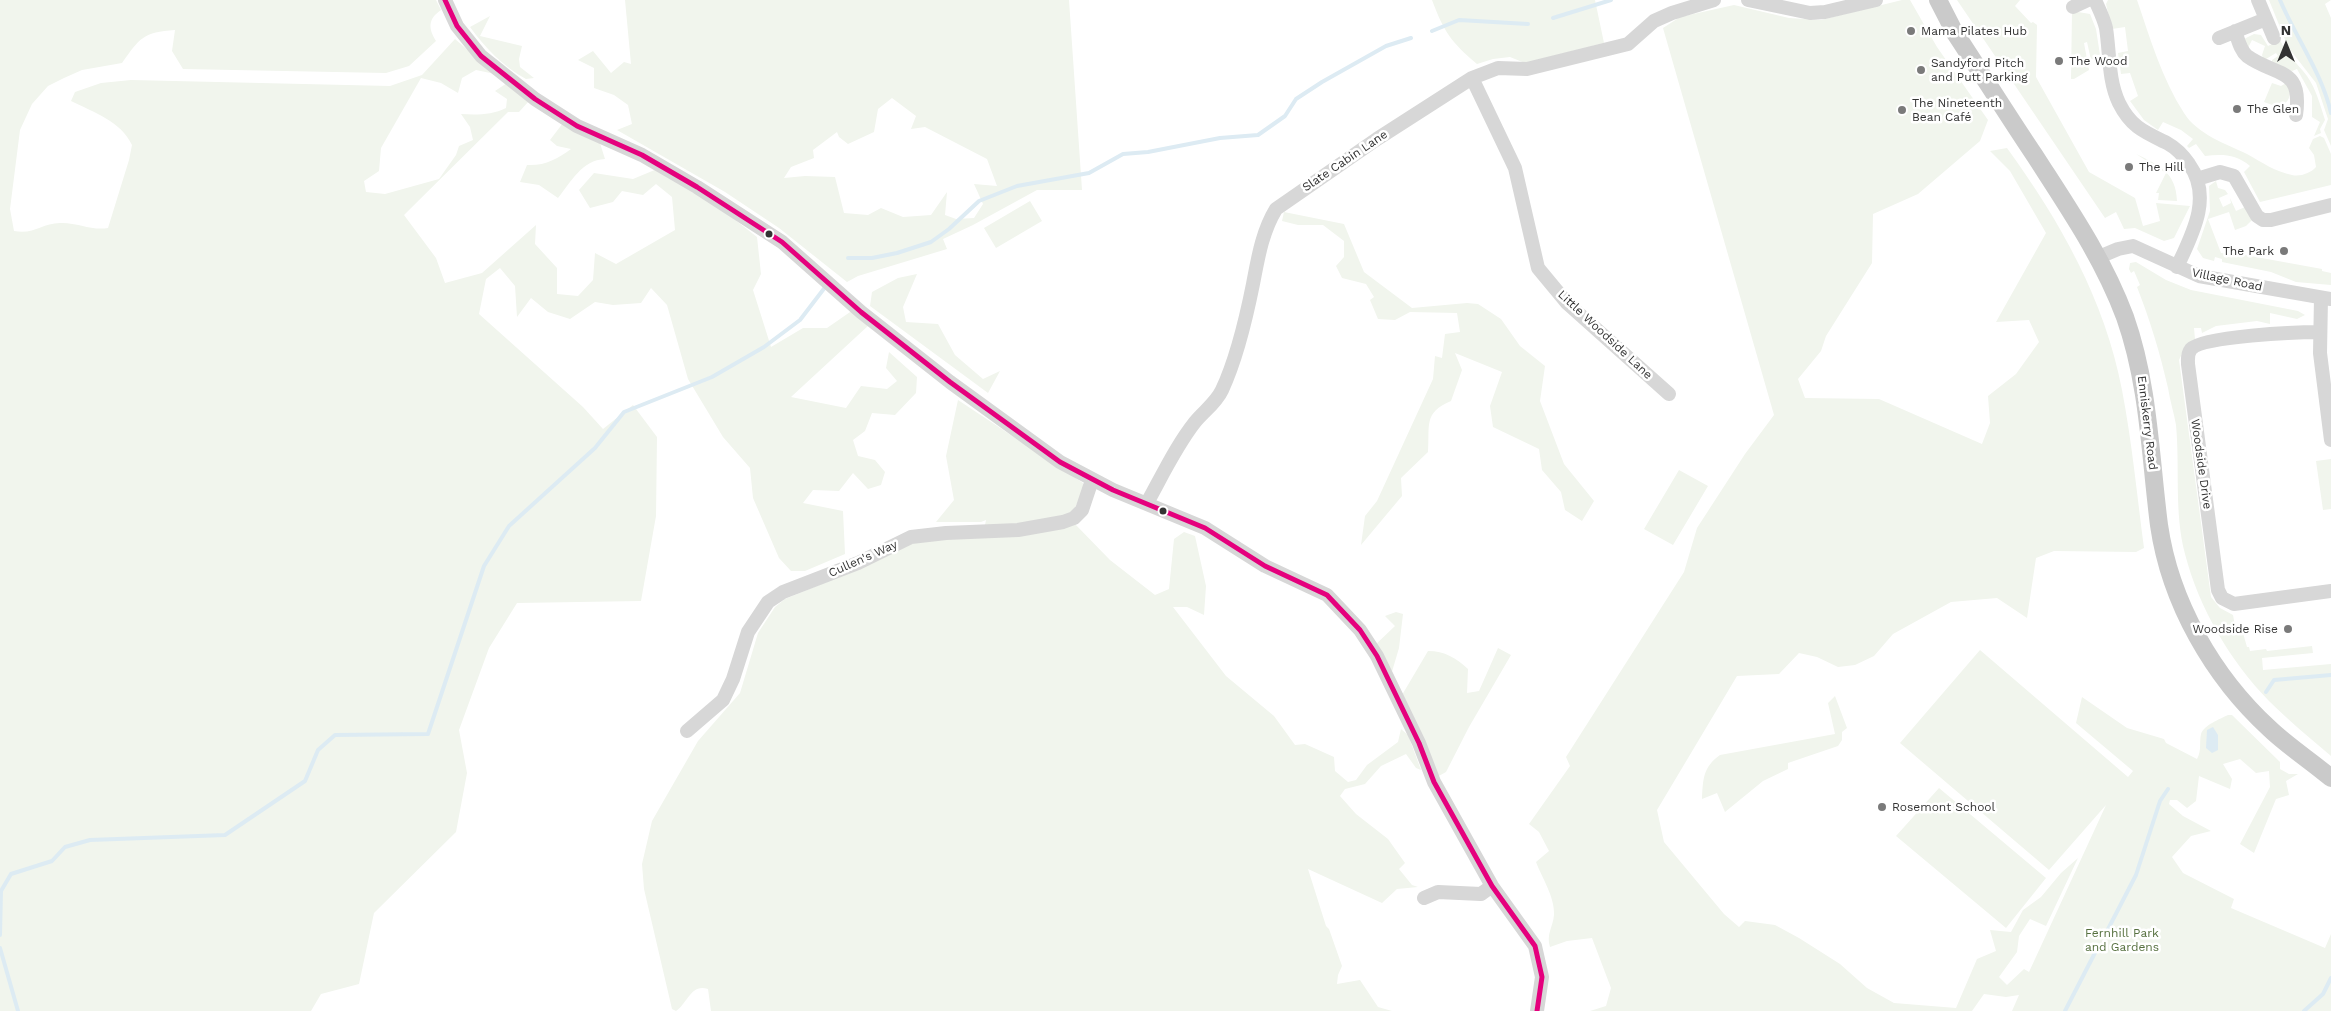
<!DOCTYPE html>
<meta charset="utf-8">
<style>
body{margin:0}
#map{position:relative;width:2331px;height:1011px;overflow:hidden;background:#fff;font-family:"Work Sans",sans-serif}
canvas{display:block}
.north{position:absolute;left:2261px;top:20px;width:50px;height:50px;-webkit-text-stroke:4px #fff;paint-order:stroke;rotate:0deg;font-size:14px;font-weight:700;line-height:20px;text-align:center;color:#333}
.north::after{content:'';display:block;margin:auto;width:18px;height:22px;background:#333;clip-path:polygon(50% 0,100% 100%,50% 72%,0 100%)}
</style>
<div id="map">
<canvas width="2331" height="1011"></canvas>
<div class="north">N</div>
</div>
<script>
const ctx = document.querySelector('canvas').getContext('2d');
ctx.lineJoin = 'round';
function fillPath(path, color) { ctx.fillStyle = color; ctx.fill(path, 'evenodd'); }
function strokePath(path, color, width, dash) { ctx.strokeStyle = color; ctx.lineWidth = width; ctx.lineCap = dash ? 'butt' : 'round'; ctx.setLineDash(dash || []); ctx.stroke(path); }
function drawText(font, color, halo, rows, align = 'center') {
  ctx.font = font + ' "Work Sans",sans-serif'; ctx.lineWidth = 5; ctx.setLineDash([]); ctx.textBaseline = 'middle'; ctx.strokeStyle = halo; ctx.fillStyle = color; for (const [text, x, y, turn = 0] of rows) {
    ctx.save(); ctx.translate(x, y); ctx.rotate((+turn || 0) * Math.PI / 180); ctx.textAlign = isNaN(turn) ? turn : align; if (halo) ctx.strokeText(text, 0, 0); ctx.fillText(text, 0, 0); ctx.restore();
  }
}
const green = new Path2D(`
 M 0,0 L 436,0 L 441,10 C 428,19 428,28 436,41 L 409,66 L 386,73 L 183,69 L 172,51 L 175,30 C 143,32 140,38 122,63 L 82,70 L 64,78 L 48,86 L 32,104 L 20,130 L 10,209 L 14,231 C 34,235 42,223 60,223 C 76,222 92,231 108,228 L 129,160 L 132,145 C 121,121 93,112 71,101 L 75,92 L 101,83 L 131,80 L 390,86 L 422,75 L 455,39 L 495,74 L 476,70 L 462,78 L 458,93 L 441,83 L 421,78 L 381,148 L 379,171 L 364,181 L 366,192 L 385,194 L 439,179 L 456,155 L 459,146 L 473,140 L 470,127 L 461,114 C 476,115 492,115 506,108 L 507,99 L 495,91 L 507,83 L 529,101 L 519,112 L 508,112 L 404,215 L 436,258 L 445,283 L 482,273 L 536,225 L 535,244 L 557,268 L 557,294 L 578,296 L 593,280 L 595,253 L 616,264 L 675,230 L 672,197 L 656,184 L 643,195 L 622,191 L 613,202 L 590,208 L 579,190 L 594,173 L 633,179 L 657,169 L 688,183 L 757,237 L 761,274 L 753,290 L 771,347 L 803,328 L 827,328 L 853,310 L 869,325 L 791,397 L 846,408 L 861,386 L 887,389 L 897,381 L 886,368 L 889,352 L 917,377 L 916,393 L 895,415 L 872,413 L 865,431 L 853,440 L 858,456 L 875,460 L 885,472 L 881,485 L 868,489 L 853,473 L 839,491 L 813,490 L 803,503 L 843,511 L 845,554 L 805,571 L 791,571 L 779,558 L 753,498 L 750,468 L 723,437 L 688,379 L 667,305 L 651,288 L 641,303 L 613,305 L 595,302 L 570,319 L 548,312 L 531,298 L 517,317 L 515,286 L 500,268 L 486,279 L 479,314 L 583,407 L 603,429 L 633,405 L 657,437 L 656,516 L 641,601 L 517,603 L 489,648 L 459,730 L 467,773 L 456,832 L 374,913 L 359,984 L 321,994 L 311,1011 L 0,1011 Z
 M 625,0 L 1069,0 L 1082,190 L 1037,190 L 973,225 L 943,239 L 947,249 L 858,276 L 847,282 L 779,228 L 725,192 L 617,130 L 632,124 L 628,105 L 614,95 L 594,88 L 594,68 L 578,60 L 593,51 L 611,73 L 624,62 L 631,64 ZM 892,98 L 916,116 L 911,129 L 925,127 L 987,159 L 997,186 L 974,184 L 983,204 L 974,218 L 956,219 L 945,215 L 947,192 L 931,215 L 903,217 L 881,208 L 868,215 L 844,213 L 835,177 L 805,176 L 784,178 L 791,167 L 814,158 L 813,150 L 837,132 L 839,137 L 848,144 L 874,132 L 878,109 Z
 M 1432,0 L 1595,0 L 1604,43 L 1525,63 L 1510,57 L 1493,59 L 1477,64 C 1451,42 1444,32 1432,0 Z
 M 1902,0 L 1910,0 L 1937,47 L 1988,120 L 1980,141 L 1918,194 L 1873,214 L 1872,263 L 1826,336 L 1821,351 L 1798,379 L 1805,398 L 1879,399 L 1982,444 L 1990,423 L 1988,396 L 2016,374 L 2039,342 L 2029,320 L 1996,322 L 2046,233 L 2010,171 L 1990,151 L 2007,148 C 2060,221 2105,300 2122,390 C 2132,442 2137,495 2144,548 L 2136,552 L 2054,551 L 2036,558 L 2027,618 L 1997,598 L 1951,602 L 1893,634 L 1874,656 L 1855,665 L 1838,667 L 1817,657 L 1799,653 L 1779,674 L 1737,676 L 1657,810 L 1664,842 L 1724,914 L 1739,927 L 1745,921 L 1775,925 L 1799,938 L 1840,964 L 1867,988 L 1894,1003 L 1956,1008 L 1977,959 L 1996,951 L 1990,930 L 2011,932 L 2023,910 L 2041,897 L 2061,873 L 2078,858 L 2046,926 L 2030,919 L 2019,936 L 2017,952 L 1999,977 L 2007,985 L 2024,969 L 2029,972 L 2106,805 L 2049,870 L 1900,743 L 1980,650 L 2128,777 L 2133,771 L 2076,723 L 2082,697 L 2127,728 L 2164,739 L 2166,743 L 2197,759 C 2202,750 2199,743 2201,734 C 2204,725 2220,719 2228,715 L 2232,715 L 2280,762 L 2280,769 L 2289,774 L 2298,774 L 2286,781 L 2289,795 L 2276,799 L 2254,853 L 2240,844 L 2270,787 L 2269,771 L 2256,773 L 2240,759 L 2223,764 L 2232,779 L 2230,789 L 2199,776 L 2196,801 L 2187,808 L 2177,800 L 2170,800 L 2169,804 L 2183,816 L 2211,831 L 2191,836 L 2172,857 L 2183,873 L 2234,899 L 2231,908 L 2325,948 L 2331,934 L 2331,1011 L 2012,1011 L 2019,995 L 2006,997 L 1984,994 L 1972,1011 L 1590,1011 L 1606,1006 L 1611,988 L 1592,938 L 1567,941 L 1550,947 C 1546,934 1553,927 1554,915 C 1555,897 1542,878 1536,862 L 1549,851 L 1539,832 L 1529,824 L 1570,766 L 1566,757 L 1684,572 L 1697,528 L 1745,454 L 1774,415 L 1663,28 L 1680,17 L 1734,5 L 1789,18 L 1821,20 Z
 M 1957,0 L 2020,0 L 2015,6 L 2031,23 L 2033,22 L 2037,25 L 2036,77 L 2089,172 L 2135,198 L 2143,226 L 2160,221 L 2156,203 L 2190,206 L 2174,238 L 2164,241 L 2135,228 L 2124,229 L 2116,212 L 2105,218 Z
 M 2108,0 L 2137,0 C 2150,38 2162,79 2184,113 C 2197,134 2226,144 2247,154 C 2261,162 2276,172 2292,175 C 2300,177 2311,173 2316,167 L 2314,155 L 2309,148 L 2313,139 L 2320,136 L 2324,138 L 2331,154 L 2331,185 L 2260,202 L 2244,172 L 2250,166 C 2236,154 2222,154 2205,156 L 2196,144 L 2189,148 L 2187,146 L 2193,139 L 2181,130 L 2163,122 L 2158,130 L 2144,120 L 2130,101 L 2138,96 L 2130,73 L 2121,74 L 2118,53 L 2128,51 L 2125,27 L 2112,29 L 2106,4 Z
 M 2269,0 L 2331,0 L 2325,4 L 2331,18 L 2331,146 L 2324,130 L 2328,119 L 2316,83 L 2288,47 Z
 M 2072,11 L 2090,14 L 2096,29 L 2100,55 L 2091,60 L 2087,42 L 2084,43 L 2089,70 L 2074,79 L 2071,79 Z
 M 490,16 L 480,36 L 522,46 L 519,59 L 520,67 L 534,78 L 526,79 C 504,67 485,48 470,27 Z
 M 2254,34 L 2261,35 L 2268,46 L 2280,40 C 2286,54 2298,64 2307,76 C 2316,89 2320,104 2325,120 L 2320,129 L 2321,133 L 2314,136 L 2320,122 L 2312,117 L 2312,96 L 2297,69 L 2292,71 L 2272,63 L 2272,60 L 2278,56 L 2276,53 L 2266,59 L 2263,58 L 2262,55 L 2265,46 L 2252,40 L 2248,48 L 2244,39 Z
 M 2288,82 C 2290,92 2292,100 2282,105 L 2276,103 L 2275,106 L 2264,102 L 2272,83 L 2281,86 Z
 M 563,123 L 599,140 L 605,159 C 582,160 571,182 558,198 L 539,185 L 520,182 L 527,165 C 545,166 557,159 571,149 L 557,146 L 550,140 Z
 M 2136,154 C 2159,165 2176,172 2177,201 L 2158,200 L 2159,193 L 2156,193 L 2166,173 Z
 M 2216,181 L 2218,188 L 2225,190 L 2228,194 L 2219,198 L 2223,207 L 2231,203 L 2230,198 L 2236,211 L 2245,207 L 2252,220 L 2246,226 L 2235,230 L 2229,212 L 2208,219 L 2221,253 L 2243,256 L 2245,255 L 2322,269 L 2322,271 L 2331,273 L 2331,285 L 2296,282 L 2271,272 L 2222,262 L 2222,259 L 2215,257 L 2214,261 L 2203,258 L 2197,249 L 2210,211 L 2209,186 Z
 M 1030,201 L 1042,221 L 996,248 L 984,228 Z
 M 1284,212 L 1344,224 L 1364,272 L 1412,308 L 1467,303 L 1478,304 L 1501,319 L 1520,346 L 1545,366 L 1540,401 L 1564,464 L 1594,501 L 1582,521 L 1565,510 L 1561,492 L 1542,470 L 1539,449 L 1493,427 L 1490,406 L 1502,372 L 1455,353 L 1462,370 L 1451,401 C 1423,413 1430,425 1428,452 L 1401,478 L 1402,496 L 1361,545 L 1365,516 L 1377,501 L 1433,379 L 1435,356 L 1442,358 L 1445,334 L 1460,332 L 1457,313 L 1410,312 L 1395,320 L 1378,319 L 1370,300 L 1374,297 L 1366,284 L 1342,278 L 1336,266 L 1344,257 L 1344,241 L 1323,225 L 1298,225 L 1282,221 Z
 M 2136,262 L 2166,280 L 2191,290 L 2298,311 L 2305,315 L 2297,319 L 2270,313 L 2270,324 L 2257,321 L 2216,326 L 2202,333 L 2201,328 L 2194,328 L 2195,339 L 2186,345 L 2179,360 L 2211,597 L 2220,608 L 2233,615 L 2235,626 L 2241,626 L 2247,647 L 2249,647 L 2250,651 L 2266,649 L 2267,651 L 2312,646 L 2313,653 L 2262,658 L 2263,670 L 2331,664 L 2331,756 C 2310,738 2288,720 2269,701 C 2230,661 2199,608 2185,554 C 2174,512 2180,468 2176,425 C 2174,413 2170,401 2168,388 C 2160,353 2150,320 2137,287 L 2140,285 L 2134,271 L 2131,273 L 2129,269 L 2130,263 Z
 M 917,274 L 903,307 L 906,322 L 938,324 L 955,355 L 983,379 L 1000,371 L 988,393 L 870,306 L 872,292 L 898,278 Z
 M 958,400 L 1083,483 L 1083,492 L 1071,515 L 1022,527 L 985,525 L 986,520 L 981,522 L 936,522 L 954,500 L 946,456 Z
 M 2331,459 L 2331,509 L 2323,510 L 2316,461 Z
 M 1679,470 L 1708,486 L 1673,545 L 1644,529 Z
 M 1074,523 L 1110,560 L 1155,595 L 1169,589 L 1174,539 L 1184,532 L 1195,536 L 1206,586 L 1204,615 L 1187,607 L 1173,607 L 1226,676 L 1274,716 L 1295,745 L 1305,744 L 1334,757 L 1335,771 L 1348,782 L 1356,780 L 1367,765 L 1398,742 L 1401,729 L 1408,735 L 1421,770 L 1416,768 L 1406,754 L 1381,766 L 1365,784 L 1345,789 L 1340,796 L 1356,814 L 1388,839 L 1405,863 L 1399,869 L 1412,885 L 1418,887 L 1397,889 L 1382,903 L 1308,869 L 1326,926 L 1329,929 L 1342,966 L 1338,975 L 1337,984 L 1360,980 L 1378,1007 L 1392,1011 L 711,1011 L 708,989 C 691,983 687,1004 676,1011 L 672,1009 L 644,889 L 642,864 L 652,821 L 698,741 L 740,693 L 758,633 L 775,607 L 785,599 L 846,574 L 907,544 Z
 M 1396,612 L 1403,614 L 1399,648 L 1391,675 L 1374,646 L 1395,626 L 1385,616 Z
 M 1498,648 L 1511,655 L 1469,727 L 1446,772 L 1437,777 L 1402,695 L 1428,651 C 1445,651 1456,658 1468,669 L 1467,693 L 1479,691 Z
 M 1835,696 L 1847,728 L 1842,732 L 1842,740 L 1838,746 L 1788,763 L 1788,769 L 1763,781 L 1725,812 L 1717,793 L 1702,799 C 1703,779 1703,767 1720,755 L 1835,734 L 1828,703 Z
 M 1939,788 L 2046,878 L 2006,928 L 1896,836 Z`);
const water = new Path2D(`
 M 2213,727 L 2218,735 L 2218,750 L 2212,753 L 2206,748 L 2207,730 Z`);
const stream = new Path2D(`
 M 2280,0 C 2296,38 2322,73 2331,113
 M 1553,18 L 1611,0
 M 1432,31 L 1459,20 L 1528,24
 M 848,258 L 872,258 L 897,253 L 931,242 L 949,229 L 979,201 L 1017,186 L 1089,173 L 1123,154 L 1148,152 L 1220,138 L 1258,135 L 1285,116 L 1296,99 L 1322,82 L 1386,46 L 1411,38
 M 2266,692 L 2274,680 L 2331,675
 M 2106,933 L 2136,875 L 2160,801 L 2168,789
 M 0,935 L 1,891 L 11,874 L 52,861 L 65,847 L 90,840 L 225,835 L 305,781 L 318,750 L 335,735 L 428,734 L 484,566 L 509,526 L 595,448 L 624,412 L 712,377 L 764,347 L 800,320 L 826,286
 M 0,948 L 18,1011
 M 2065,1011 L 2098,947
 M 2304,1011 L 2323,994 L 2331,978`);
const minor = new Path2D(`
 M 445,0 L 457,26 L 481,56 L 535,99 L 577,126 L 642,155 L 697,187 L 782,242 L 861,312 L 950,382 L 1060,462 L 1113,490 L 1205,528 L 1265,566 L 1327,595 L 1360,630 L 1377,656 L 1419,743 L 1434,782 L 1492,886 L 1535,946 L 1542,977 L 1537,1011
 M 1748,0 L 1810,13 L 1825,12 L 1876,0
 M 2095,0 C 2099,9 2104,19 2106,28 C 2110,53 2108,80 2119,103 C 2131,127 2144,132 2167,143 C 2176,148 2183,155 2189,164 C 2213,197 2192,235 2177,267
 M 2073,7 L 2088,0
 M 2266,19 L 2274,38
 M 2235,31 C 2238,39 2240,50 2247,56 C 2276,77 2303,66 2296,115
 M 2219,38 L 2266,19 L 2258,0
 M 1472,78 L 1515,168 L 1538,268 L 1567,303 L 1669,394
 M 2197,179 L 2220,172 L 2234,176 L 2257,216 L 2263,220 L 2271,220 L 2331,205
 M 2099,257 L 2118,249 L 2133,246 L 2199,276 L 2331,299
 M 2321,298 L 2320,353 L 2331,440
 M 2319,332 C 2298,332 2203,336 2191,349 C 2187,354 2188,359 2188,364 L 2218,590 L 2222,598 L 2234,604 L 2331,591
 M 1147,503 C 1162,476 1176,446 1195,422 C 1204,411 1216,403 1222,390 C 1237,358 1246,319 1253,284 C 1258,258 1262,232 1276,209 L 1377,139 L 1472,78 L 1498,68 L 1527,69 L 1628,44 L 1654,21 L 1672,13 L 1714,0
 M 687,731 L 723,700 L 733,679 L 748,632 L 768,602 L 783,592 L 858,563 L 911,537 L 946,533 L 1018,530 L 1063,522 L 1074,518 L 1082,510 L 1092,480
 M 1424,898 L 1438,892 L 1481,894 L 1492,886`);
const major = new Path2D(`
 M 1938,0 L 1955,33 C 1982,74 2008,116 2035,156 C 2069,209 2103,258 2125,317 C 2149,385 2150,455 2159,525 C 2170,602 2213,677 2270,729 C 2289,747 2311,761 2331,778`);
const bus1 = new Path2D(`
 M 445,0 L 457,26 L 481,56 L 535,99 L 577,126 L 642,155 L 697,187 L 782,242 L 861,312 L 950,382 L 1060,462 L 1113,490 L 1205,528 L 1265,566 L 1327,595 L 1360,630 L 1377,656 L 1419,743 L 1434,782 L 1492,886 L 1535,946 L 1542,977 L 1537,1011`);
const markers = [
 [1911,31,5,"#7a7a7a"],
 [2059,61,5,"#7a7a7a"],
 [1921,70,5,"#7a7a7a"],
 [2237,109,5,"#7a7a7a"],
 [1902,110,5,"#7a7a7a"],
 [2129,167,5,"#7a7a7a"],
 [769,234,4.5,"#333"],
 [2284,251,5,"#7a7a7a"],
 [1163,511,4.5,"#333"],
 [2288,629,5,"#7a7a7a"],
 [1882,807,5,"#7a7a7a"]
];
const poiNames = [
 ["Mama Pilates Hub",1921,31],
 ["The Wood",2069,61],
 ["Sandyford Pitch",1931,63],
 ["and Putt Parking",1931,77],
 ["The Nineteenth",1912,103],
 ["Bean Café",1912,117],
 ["The Glen",2247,109],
 ["The Hill",2139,167],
 ["The Park",2274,251,"right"],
 ["Woodside Rise",2278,629,"right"],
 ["Rosemont School",1892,807]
];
const streetNames = [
 ["Slate Cabin Lane",1345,161,-34],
 ["Village Road",2227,280,12],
 ["Little Woodside Lane",1605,335,43],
 ["Enniskerry Road",2147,423,83],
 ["Woodside Drive",2201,464,82],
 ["Cullen's Way",863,559,-24]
];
const parkNames = [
 ["Fernhill Park",2122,933],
 ["and Gardens",2122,947]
];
fillPath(green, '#f1f5ed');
fillPath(water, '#ddebf3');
strokePath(stream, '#ddebf3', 4);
strokePath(minor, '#d7d7d7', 14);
strokePath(major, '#cacaca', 18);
strokePath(bus1, '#e5007d', 5);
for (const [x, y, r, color] of markers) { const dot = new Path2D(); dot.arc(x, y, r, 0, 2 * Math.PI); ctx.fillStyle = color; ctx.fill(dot); strokePath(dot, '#fff', 2); }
drawText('12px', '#333', '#fff', poiNames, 'left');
drawText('12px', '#333', '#fff', streetNames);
drawText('12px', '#56703f', '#fff', parkNames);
</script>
